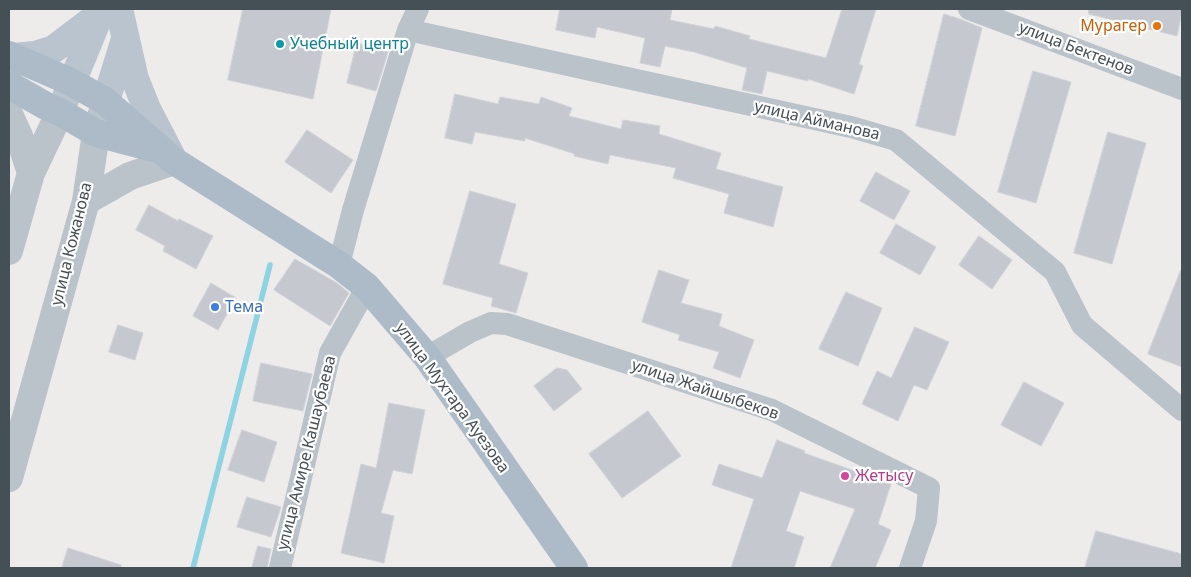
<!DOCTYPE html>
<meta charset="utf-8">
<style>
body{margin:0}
#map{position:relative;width:1191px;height:577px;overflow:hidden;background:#eeebeb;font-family:"Noto Sans",sans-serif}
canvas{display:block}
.frame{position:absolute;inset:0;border:10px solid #454f56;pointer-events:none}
</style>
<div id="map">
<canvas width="1191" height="577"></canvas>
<div class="frame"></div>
</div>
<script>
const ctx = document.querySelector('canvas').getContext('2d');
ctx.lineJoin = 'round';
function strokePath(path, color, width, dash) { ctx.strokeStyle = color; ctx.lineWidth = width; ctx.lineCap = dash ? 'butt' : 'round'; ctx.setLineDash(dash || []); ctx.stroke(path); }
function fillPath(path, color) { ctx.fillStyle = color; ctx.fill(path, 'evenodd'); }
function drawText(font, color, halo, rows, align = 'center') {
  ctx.font = font + ' "Noto Sans",sans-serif'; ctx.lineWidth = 4.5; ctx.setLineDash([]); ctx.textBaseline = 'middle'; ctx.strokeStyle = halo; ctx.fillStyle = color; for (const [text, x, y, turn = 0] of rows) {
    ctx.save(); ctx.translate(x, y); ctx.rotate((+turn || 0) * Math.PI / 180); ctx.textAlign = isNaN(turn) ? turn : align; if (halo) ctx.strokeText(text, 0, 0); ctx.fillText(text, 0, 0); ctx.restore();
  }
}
const stream = new Path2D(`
 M 193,568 L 270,265`);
const building = new Path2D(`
 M 243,9 L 331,9 L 313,99 L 228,80 Z
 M 560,9 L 672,9 L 670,20 L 714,29 L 715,26 L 750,36 L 749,39 L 826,58 L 842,9 L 876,9 L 859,64 L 863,66 L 854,94 L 808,79 L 808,81 L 767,71 L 762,94 L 742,90 L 747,68 L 694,52 L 665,46 L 660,67 L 640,63 L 645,38 L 597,27 L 595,38 L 556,30 Z
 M 1089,9 L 1182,9 L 1182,12 L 1177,36 L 1089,14 Z
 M 944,14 L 960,19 L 982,28 L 955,136 L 916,126 Z
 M 357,43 L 388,52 L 376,91 L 347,83 Z
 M 1033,71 L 1071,82 L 1036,203 L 998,192 Z
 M 455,94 L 498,104 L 500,97 L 539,104 L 541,97 L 572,108 L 569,116 L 621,129 L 623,120 L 660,126 L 659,134 L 721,153 L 716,169 L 783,187 L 773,227 L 724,213 L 729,194 L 673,178 L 676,168 L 610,155 L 608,164 L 574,156 L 575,154 L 525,138 L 525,141 L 475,132 L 472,144 L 445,138 Z
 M 307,130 L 353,160 L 331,193 L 285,162 Z
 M 1108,132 L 1146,143 L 1112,264 L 1074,253 Z
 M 876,172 L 910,191 L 894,220 L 860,201 Z
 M 470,191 L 516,204 L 499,264 L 528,273 L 516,313 L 491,306 L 493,298 L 443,284 Z
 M 149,205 L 178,221 L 179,219 L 213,236 L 196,269 L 163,251 L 165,246 L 136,230 Z
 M 896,224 L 936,247 L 920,275 L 880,253 Z
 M 979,236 L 1012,260 L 992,289 L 959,265 Z
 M 295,259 L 337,283 L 349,293 L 330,326 L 274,290 Z
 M 659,270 L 689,280 L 681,303 L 722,314 L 719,326 L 754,340 L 740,378 L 713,368 L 719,352 L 678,340 L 680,335 L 642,322 Z
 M 1181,270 L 1182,270 L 1182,367 L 1148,354 Z
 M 211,283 L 236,298 L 218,330 L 193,316 Z
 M 846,292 L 882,308 L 858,366 L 819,349 Z
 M 118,325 L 143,333 L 135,360 L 109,352 Z
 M 915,327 L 949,342 L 927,390 L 914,385 L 898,421 L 862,404 L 877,371 L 891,378 Z
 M 261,363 L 312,374 L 303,411 L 253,401 Z
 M 557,368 L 567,370 L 582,389 L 554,411 L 534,386 Z
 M 1024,382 L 1064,403 L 1041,446 L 1001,425 Z
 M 389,403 L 425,410 L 412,474 L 393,470 L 381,513 L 394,516 L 384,563 L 341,553 L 361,464 L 376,468 Z
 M 648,411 L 681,456 L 622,498 L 589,454 Z
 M 242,430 L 277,442 L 264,482 L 228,470 Z
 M 777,440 L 805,451 L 804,453 L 891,484 L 878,524 L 891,530 L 875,568 L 830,568 L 855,509 L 800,491 L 786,531 L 804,537 L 794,568 L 731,568 L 754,499 L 712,485 L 719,464 L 762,478 Z
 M 247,497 L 281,507 L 271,537 L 237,527 Z
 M 1096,531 L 1182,554 L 1182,568 L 1085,568 Z
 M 258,546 L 271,549 L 267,568 L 252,568 Z
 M 68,548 L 121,565 L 121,568 L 62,568 Z`);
const minor = new Path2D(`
 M 969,9 L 1182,89
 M 408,30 L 851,127 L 896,140 L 1055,272 L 1082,325 L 1182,410
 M 339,265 L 353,210 L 408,30 L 418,9
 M 427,357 L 470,332 L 491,323 L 507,324 L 772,410 L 929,488 L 926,521 L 910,568
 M 280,568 L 330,353 L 367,287`);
const tertiary = new Path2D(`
 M 9,114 L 19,136 L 31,173
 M 86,201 L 130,176 L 174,161
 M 9,251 L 31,173 L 60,112
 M 9,478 L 86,201 L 96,133`);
const secondary = new Path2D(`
 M 119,9 L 135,79 L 147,109 L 174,161
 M 13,57 L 35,55 L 54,49 L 100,14
 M 60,112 L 100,14 L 103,9
 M 96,133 L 125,39`);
const primary = new Path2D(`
 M 9,55 L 71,82 L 105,101 L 174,161 L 339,265 L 367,287 L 427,357 L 574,568
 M 9,85 L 46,106 L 60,112 L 96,133 L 153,148`);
const markers = [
 [1157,26,5,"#e8710a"],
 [280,44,5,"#0f9aa8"],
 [215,307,5,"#3f7fe0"],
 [845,476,5,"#d1479c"]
];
const foodNames = [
 ["Мурагер",1147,26]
];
const cultureNames = [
 ["Учебный центр",290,44]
];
const streetNames = [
 ["улица Бектенов",1076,49,21],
 ["улица Айманова",817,121,13],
 ["улица Кожанова",72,244,-76],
 ["улица Жайшыбеков",705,390,19],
 ["улица Мухтара Ауезова",452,398,54],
 ["улица Амире Кашаубаева",307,453,-76]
];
const shopNames = [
 ["Тема",225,307]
];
const hotelNames = [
 ["Жетысу",855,476]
];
strokePath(stream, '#8dd3e2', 5.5);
fillPath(building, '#c5c8ce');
strokePath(building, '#cfd2d6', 1);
strokePath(minor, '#bac3c9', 22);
strokePath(tertiary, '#bac3c9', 28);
strokePath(secondary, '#bac4ce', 28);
strokePath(primary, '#adbbc8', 28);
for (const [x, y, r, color] of markers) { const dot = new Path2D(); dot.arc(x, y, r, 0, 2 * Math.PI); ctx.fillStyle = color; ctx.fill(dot); strokePath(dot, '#fff', 2); }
drawText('16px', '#c56008', '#fff', foodNames, 'right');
drawText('16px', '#0d838f', '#fff', cultureNames, 'left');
drawText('16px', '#454f56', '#fff', streetNames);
drawText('16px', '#366cbe', '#fff', shopNames, 'left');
drawText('16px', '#b23c85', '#fff', hotelNames, 'left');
</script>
